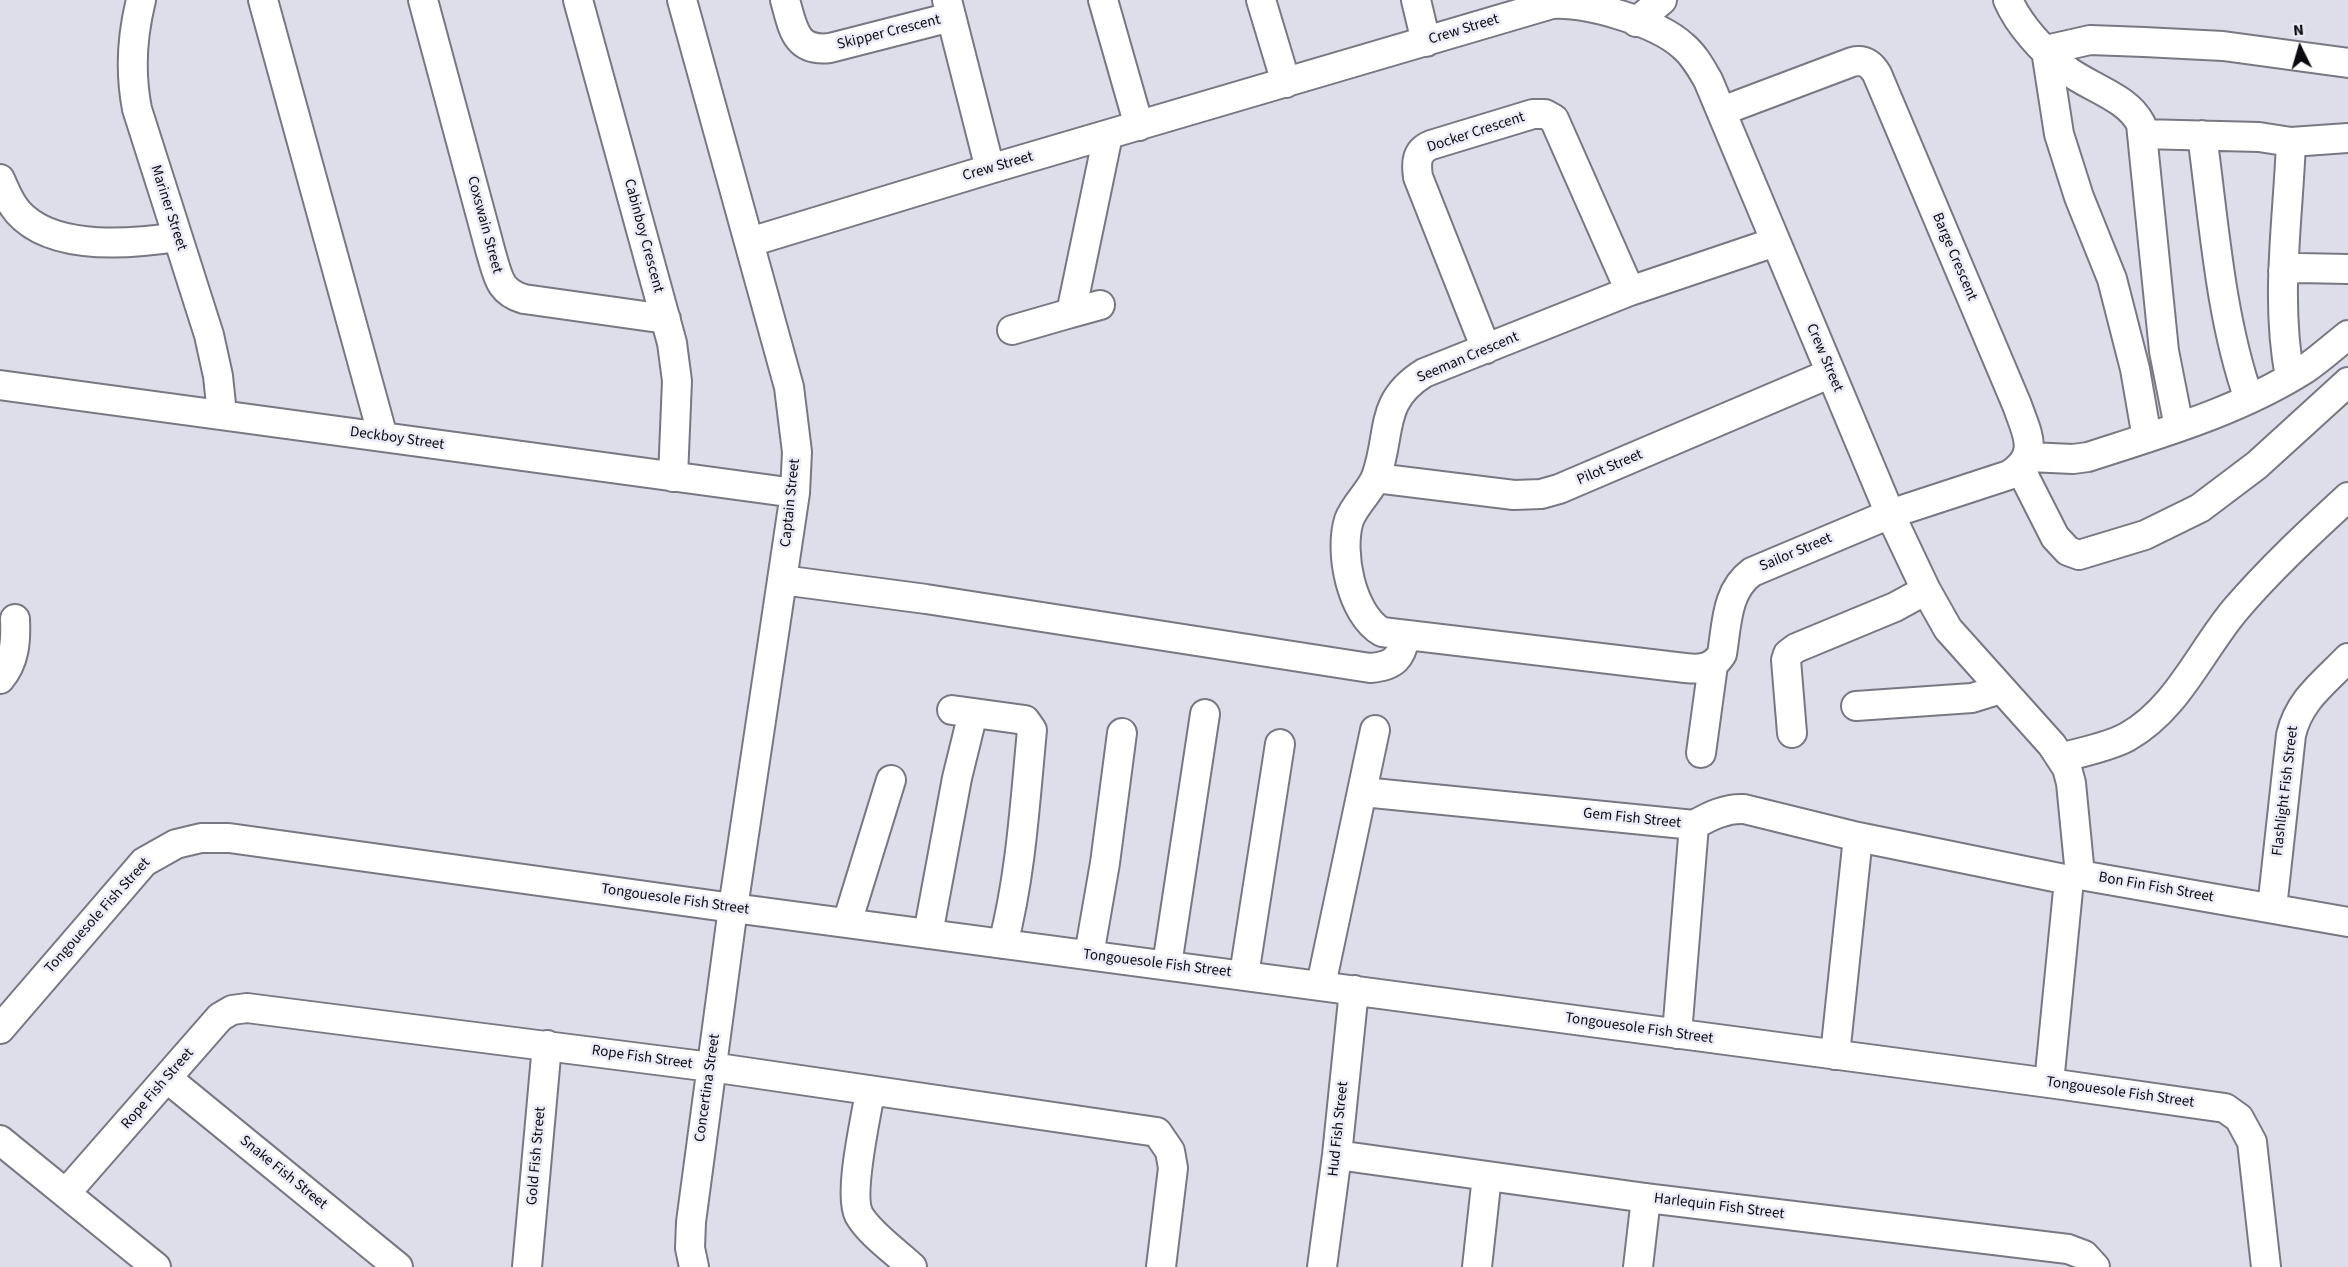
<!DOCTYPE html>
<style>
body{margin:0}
#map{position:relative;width:2348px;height:1267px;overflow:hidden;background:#dddee9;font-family:"Source Sans 3",sans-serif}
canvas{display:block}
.north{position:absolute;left:2270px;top:18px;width:60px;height:60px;-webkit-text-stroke:4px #eaebf6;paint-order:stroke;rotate:355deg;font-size:16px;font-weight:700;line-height:24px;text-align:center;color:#0b0b0f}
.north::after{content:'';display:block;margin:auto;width:21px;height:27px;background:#0b0b0f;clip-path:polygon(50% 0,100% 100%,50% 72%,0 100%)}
</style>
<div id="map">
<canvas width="2348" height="1267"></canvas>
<div class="north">N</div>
</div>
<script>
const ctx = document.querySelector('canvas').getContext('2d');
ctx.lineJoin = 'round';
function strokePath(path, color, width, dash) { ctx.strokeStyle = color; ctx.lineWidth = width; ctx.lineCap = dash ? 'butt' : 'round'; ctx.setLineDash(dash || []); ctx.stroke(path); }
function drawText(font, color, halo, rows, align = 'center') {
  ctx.font = font + ' "Source Sans 3",sans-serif'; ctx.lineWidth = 5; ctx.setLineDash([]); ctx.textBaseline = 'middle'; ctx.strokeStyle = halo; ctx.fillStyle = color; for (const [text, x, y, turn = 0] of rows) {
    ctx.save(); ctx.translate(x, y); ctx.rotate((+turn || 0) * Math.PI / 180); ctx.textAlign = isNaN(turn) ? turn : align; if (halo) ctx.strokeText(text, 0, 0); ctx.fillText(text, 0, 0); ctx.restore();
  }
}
const minor = new Path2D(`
 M 141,0 C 132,36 130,73 137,109 L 209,335 L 218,376 L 222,414
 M 263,0 L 383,437
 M 423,0 L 491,253 C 498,276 499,292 524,299 L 666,319
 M 578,0 L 672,343 L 677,381 L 673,477
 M 682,0 L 789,387 L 797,452 L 795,493 L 733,908 L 691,1222 L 690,1248 L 694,1267
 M 785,0 C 793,28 795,52 830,48 L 951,17
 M 947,0 L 990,169
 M 1103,0 L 1139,126
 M 1261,0 L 1286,83
 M 1416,0 L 1426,42
 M 2008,0 C 2019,25 2042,50 2064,68 C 2087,87 2127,96 2141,124 L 2164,351 L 2179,427
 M 1636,22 L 1662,0
 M 2046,50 L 2059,134 L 2079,197 L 2112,279 L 2135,369 L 2147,438
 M 2046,50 L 2090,40 L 2144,42 L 2223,46 L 2348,63
 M 1722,111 L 1852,62 C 1864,59 1871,64 1877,74 L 2017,405 C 2027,434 2041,455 2009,475 L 1890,514 L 1752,572 C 1726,591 1727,624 1722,654 C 1709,675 1689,668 1668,666 L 1382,632 C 1351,614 1339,552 1349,520 C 1355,504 1370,492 1376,477 C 1392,433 1378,402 1424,373 L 1630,291 L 1775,242
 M 2142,134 L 2259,137 L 2291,142 L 2348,138
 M 2202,135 C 2214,222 2220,317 2249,399
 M 0,179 C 6,193 12,208 24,218 C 60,250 132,244 177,237
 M 750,242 L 990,169 L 1552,4 C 1587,2 1657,22 1683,46 C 1694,55 1701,68 1708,80 L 1890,514 L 1926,590 L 1948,629 L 2052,745 L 2067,768 L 2071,783 L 2080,875
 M 2283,271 L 2299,268 L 2348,269
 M 1071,313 L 1100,305
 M 1012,330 L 1071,313 L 1108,135
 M 1486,349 L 1418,177 C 1416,163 1416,151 1431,145 L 1533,114 L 1545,114 L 1554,119 L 1630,291
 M 2290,377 C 2275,299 2288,221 2291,142
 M 0,385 L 795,493
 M 2029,457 L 2073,459 L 2088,457 C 2162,433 2239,411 2305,369 C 2320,359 2334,346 2348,335
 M 2020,468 L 2055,537 L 2068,551 L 2079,555 L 2145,535 L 2200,508 L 2257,465 L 2348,382
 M 1376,478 L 1514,495 L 1541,494 L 1559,489 L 1831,373
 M 782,580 L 926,599 L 1370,668 C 1395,666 1401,658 1406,635
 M 0,679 C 15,661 16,641 15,619
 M 1856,706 L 1972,698 L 2001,689
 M 952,710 L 1025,720 L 1032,730 C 1025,802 1021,875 1003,944
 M 1792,733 L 1786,660 L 1788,654 L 1796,648 L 1895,607 L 1926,590
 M 1701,753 L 1713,665
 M 2061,758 C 2081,752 2109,747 2127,737 C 2177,709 2200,652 2235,610 C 2270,569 2309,533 2348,497
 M 1363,792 L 1694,825 L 1677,1034
 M 1694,825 C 1710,816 1726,808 1744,809 L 1858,837 L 2069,880 L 2080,875 L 2348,922
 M 2272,908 L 2291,735 C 2299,700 2324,683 2348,658
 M 847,923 L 891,780
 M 928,934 L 957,778 L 973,713
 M 1089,955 L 1105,863 L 1122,733
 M 1167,965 L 1205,714
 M 1244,975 L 1280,744
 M 1321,985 L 1375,730
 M 0,1029 L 144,862 L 176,844 L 201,838 L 229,838 L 733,908 L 2049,1083 L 2225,1108 L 2239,1118 L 2252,1142 L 2266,1267
 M 1835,1055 L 1858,837
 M 168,1079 L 398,1267
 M 2049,1083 L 2069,880
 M 870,1092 C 866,1118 848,1194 859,1215 C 869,1233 896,1252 912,1267
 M 0,1140 L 156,1267
 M 1337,1155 L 1646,1198 L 2068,1249 L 2084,1255 L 2095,1267
 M 66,1193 L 220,1017 L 232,1010 L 247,1008 L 711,1067 L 1157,1132 L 1170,1151 L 1173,1168 L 1161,1267
 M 527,1267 L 547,1045
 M 1322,1267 L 1337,1155 L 1354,990
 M 1477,1267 L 1487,1176
 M 1638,1267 L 1646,1198`);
const streetNames = [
 ["Crew Street",1464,30,-17],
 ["Skipper Crescent",889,33,-14],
 ["Docker Crescent",1476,133,-18],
 ["Crew Street",998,167,-16],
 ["Mariner Street",168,208,72],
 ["Coxswain Street",484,225,75],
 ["Cabinboy Crescent",643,236,75],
 ["Barge Crescent",1954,257,67],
 ["Seeman Crescent",1468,358,-23],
 ["Crew Street",1824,358,67],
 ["Deckboy Street",397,439,8],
 ["Pilot Street",1610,468,-23],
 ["Captain Street",791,503,-84],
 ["Sailor Street",1796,553,-23],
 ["Flashlight Fish Street",2286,791,-83],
 ["Gem Fish Street",1632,819,6],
 ["Bon Fin Fish Street",2156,888,10],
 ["Tongouesole Fish Street",675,900,8],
 ["Tongouesole Fish Street",98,916,-48],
 ["Tongouesole Fish Street",1157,964,7],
 ["Tongouesole Fish Street",1639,1029,8],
 ["Rope Fish Street",642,1058,8],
 ["Concertina Street",708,1088,-82],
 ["Rope Fish Street",158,1089,-49],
 ["Tongouesole Fish Street",2120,1093,8],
 ["Hud Fish Street",1339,1129,-84],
 ["Gold Fish Street",537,1156,-85],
 ["Snake Fish Street",283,1173,39],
 ["Harlequin Fish Street",1719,1207,7]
];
strokePath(minor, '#777882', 32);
strokePath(minor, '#fff', 28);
drawText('15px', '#0b0b0f', '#eaebf6', streetNames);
</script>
